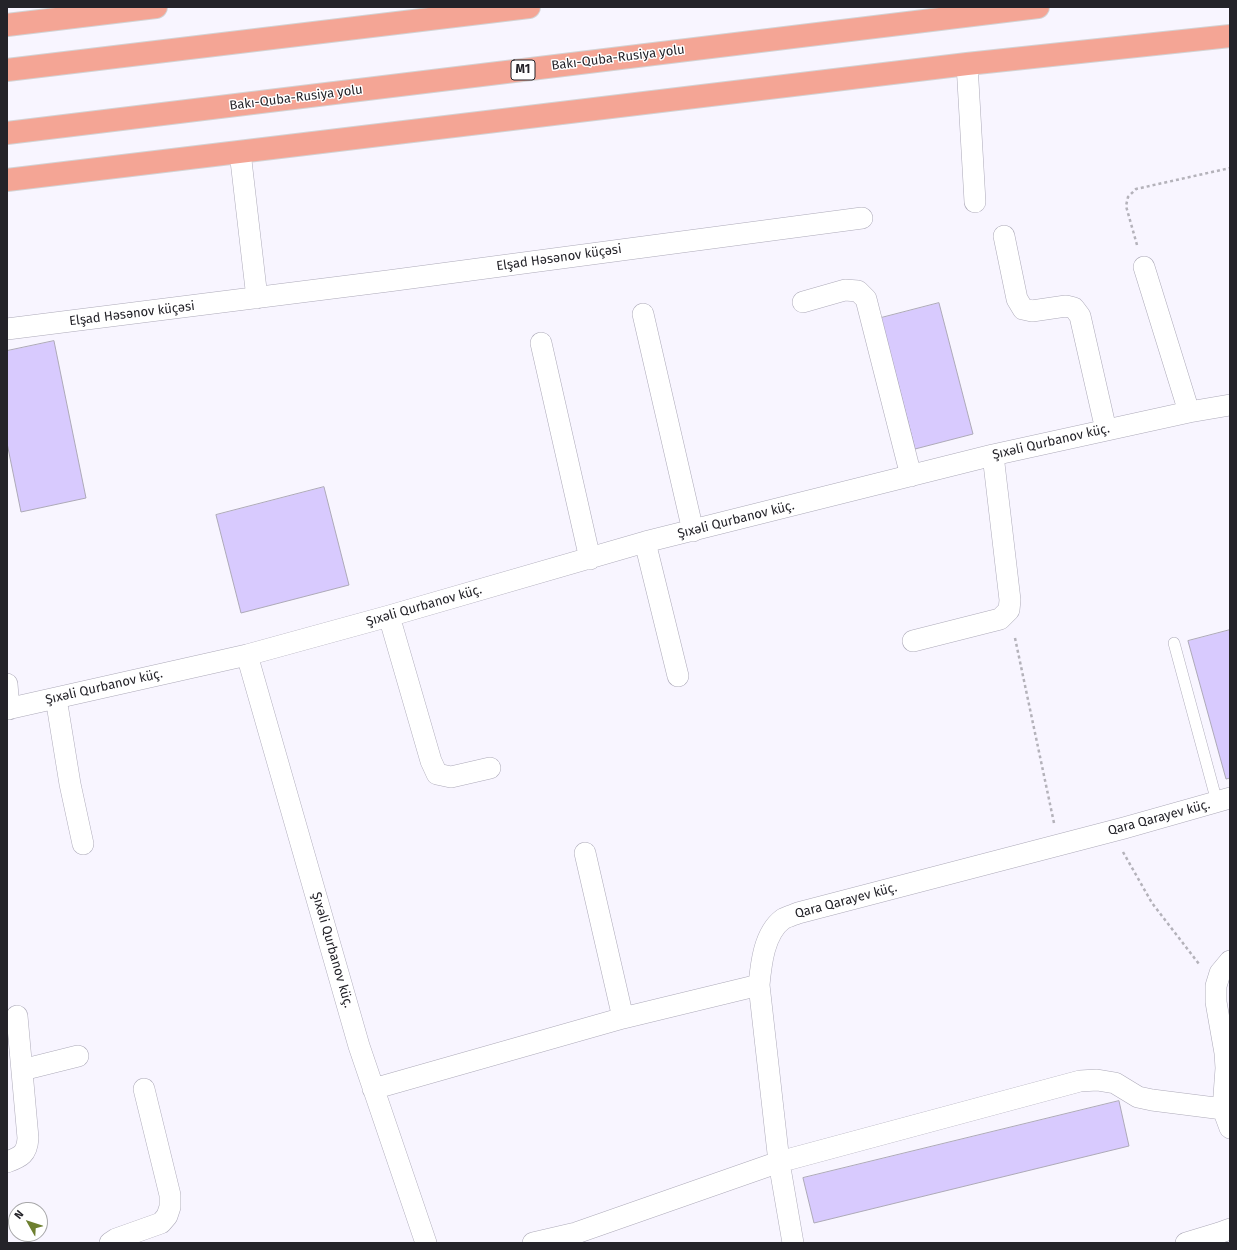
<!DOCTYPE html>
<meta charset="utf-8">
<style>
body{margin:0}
#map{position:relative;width:1237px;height:1250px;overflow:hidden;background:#f8f5ff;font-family:"Fira Sans",sans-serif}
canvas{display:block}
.frame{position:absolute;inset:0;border:8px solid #242329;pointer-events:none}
.north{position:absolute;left:8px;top:1202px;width:40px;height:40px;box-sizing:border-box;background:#fff;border:1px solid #a7a7a9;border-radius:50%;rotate:309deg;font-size:11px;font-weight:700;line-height:16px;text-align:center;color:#242329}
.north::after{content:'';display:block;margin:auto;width:14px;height:18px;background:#6d7f2f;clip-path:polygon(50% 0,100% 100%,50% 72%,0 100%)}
</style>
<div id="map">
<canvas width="1237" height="1250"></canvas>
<div class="frame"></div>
<div class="north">N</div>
</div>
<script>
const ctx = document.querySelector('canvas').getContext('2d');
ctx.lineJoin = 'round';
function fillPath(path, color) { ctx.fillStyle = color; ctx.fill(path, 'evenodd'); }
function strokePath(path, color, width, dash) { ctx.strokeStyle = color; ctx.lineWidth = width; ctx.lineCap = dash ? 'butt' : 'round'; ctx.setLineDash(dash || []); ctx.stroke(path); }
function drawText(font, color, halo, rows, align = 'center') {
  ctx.font = font + ' "Fira Sans",sans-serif'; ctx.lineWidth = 3; ctx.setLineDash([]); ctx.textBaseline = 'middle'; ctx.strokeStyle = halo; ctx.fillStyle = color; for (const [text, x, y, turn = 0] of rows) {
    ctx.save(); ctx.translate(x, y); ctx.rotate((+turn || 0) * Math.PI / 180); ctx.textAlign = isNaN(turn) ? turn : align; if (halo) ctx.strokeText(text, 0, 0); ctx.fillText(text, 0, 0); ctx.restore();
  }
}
const building = new Path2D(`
 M 939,303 L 973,434 L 915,449 L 881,318 Z
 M 54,341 L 86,498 L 21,512 L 7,443 L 7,351 Z
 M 324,487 L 349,585 L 241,613 L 216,515 Z
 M 1230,630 L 1230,778 L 1226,779 L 1188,641 Z
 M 1119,1101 L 1129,1146 L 814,1223 L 803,1178 Z`);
const path = new Path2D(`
 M 1137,245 L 1126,206 L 1128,197 L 1136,189 L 1230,168
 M 1015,638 L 1054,823
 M 1123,852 L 1152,903 L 1199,964`);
const lane = new Path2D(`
 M 1174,643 L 1217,802`);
const street = new Path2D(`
 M 967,64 L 975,202
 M 240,152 L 257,298
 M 1004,236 L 1017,299 L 1023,309 L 1032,311 L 1066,306 L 1074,308 L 1080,316 L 1106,430
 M 1144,267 L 1189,412
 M 803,302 L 845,290 L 858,291 L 866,299 L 911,476
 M 643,314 L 693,531
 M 7,329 L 388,281 L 862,218
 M 541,343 L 590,559
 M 645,542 L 678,676
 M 389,616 L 431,761 L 437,774 L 451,777 L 490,768
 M 913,641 L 1000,619 L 1009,610 L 1010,600 L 993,455
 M 247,655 L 359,1046 L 426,1243
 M 7,684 L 9,709
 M 56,698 L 70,784 L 83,844
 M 7,709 L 247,655 L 389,616 L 645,542 L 993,455 L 1189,412 L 1230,405
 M 585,853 L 623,1018
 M 1230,961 L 1220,973 L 1216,986 L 1216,1002 L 1225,1053 L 1226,1068 L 1223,1109 L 1230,1128
 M 22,1070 L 78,1056
 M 373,1089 L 623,1018 L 759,985
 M 7,1162 C 21,1157 27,1154 28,1138 L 17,1016
 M 110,1243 L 116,1239 L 161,1223 L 167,1216 L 170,1207 L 170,1195 L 144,1089
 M 533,1243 L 576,1233 L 779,1162 L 1080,1081 L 1097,1080 L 1115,1083 L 1138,1097 L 1152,1100 L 1223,1109 L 1230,1106
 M 793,1243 L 779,1162 L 759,985 C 761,964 764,933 783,919 C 787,917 793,915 798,913 L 1124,828 L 1230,798
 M 1186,1243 L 1219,1233 L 1230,1229`);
const highway = new Path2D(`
 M 7,25 L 156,7
 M 7,70 L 529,7
 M 7,133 L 1038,7
 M 7,180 L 967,64 L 1230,36`);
const shields = [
 [523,70,24]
];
const shieldNames = [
 ["M1",523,70]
];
const streetNames = [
 ["Bakı-Quba-Rusiya yolu",618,58,-7],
 ["Bakı-Quba-Rusiya yolu",296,98,-7],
 ["Elşad Həsənov küçəsi",559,258,-8],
 ["Elşad Həsənov küçəsi",132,314,-7],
 ["Şıxəli Qurbanov küç.",1051,442,-13],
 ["Şıxəli Qurbanov küç.",736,520,-14],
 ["Şıxəli Qurbanov küç.",424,606,-16],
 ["Şıxəli Qurbanov küç.",104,687,-13],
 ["Qara Qarayev küç.",1159,818,-15],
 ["Qara Qarayev küç.",846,901,-15],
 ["Şıxəli Qurbanov küç.",332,950,74]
];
fillPath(building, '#d8cafe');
strokePath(building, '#ada9b8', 1);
strokePath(lane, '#adaab9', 12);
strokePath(street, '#adaab9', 22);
strokePath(highway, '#d3d3d4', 24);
strokePath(path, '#b4b2ba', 2.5, [3, 3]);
strokePath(lane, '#fff', 11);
strokePath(street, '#fff', 21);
strokePath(highway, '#f4a595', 22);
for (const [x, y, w] of shields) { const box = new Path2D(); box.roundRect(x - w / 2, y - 10, w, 20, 3); ctx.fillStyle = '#fff'; ctx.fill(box); strokePath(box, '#242329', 1); }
drawText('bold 12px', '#242329', null, shieldNames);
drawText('13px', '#242329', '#fff', streetNames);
</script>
